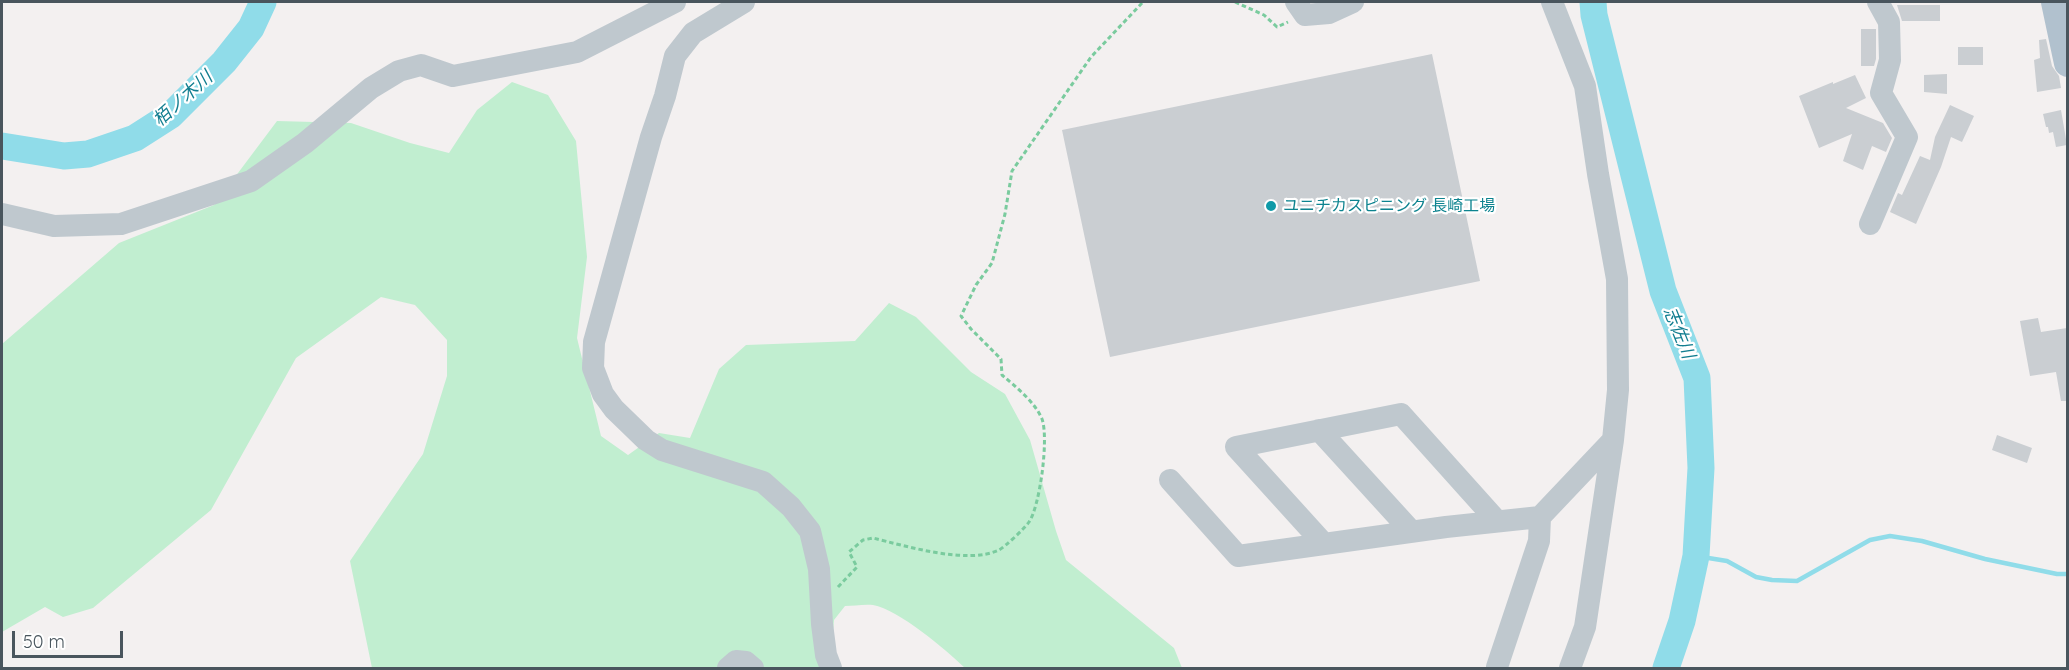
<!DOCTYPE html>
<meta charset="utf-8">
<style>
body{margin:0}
#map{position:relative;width:2069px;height:670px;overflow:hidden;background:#f3f0f0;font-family:Quicksand,sans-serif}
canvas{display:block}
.frame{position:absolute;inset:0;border:3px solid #49555d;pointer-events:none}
.scale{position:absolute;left:12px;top:631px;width:111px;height:27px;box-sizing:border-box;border:3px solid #49555d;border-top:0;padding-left:8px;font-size:18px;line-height:21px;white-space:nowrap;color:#49555d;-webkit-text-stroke:4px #fff;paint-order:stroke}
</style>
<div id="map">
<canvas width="2069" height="670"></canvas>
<div class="frame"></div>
<div class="scale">50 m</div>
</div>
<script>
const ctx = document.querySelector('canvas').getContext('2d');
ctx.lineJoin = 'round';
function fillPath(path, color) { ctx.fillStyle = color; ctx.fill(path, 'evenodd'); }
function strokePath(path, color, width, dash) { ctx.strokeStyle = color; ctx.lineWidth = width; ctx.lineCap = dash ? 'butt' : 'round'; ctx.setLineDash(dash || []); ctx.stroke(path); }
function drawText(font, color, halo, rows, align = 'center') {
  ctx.font = font + ' Quicksand,"Noto Sans JP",sans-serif'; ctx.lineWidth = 4.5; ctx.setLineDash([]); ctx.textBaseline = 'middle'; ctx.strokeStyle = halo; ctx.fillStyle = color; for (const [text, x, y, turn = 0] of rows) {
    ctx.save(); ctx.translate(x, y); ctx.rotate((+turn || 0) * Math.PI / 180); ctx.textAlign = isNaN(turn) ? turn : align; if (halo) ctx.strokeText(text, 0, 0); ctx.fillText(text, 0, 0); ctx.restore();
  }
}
const green = new Path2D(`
 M 512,82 L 548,95 L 576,141 L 587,257 L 577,338 L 601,436 L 628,455 L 659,433 L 690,438 L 719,369 L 746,345 L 855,341 L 889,303 L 916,317 L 971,372 L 1005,394 L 1030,440 L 1056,531 L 1066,560 L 1174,648 L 1182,668 L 965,668 C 945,649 899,610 873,605 C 864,604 853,606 845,606 L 834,620 L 830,668 L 372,668 L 350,561 L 423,454 L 447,376 L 447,340 L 415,305 L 381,297 L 296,358 L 211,510 L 93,608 L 63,617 L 45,607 L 2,632 L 2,344 L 119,243 L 214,205 L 277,121 L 351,123 L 410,143 L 449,153 L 477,110 Z`);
const stream = new Path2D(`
 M 1696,556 L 1727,561 L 1756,577 L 1772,580 L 1797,581 L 1870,540 L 1890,536 L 1922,541 L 1985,559 L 2057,574 L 2068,574`);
const river = new Path2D(`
 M 1593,2 L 1594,15 L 1663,291 L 1697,378 L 1701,468 L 1696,556 L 1682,621 L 1666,668
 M 2,146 L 64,156 L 88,154 L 135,138 L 171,115 L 224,62 L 251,28 L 263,2`);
const building = new Path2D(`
 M 1897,5 L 1940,5 L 1940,21 L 1902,21 Z
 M 1861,29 L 1876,29 L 1876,59 L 1874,66 L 1861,66 Z
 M 2046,39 L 2052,66 L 2059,76 L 2061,88 L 2037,92 L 2034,60 L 2040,58 L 2039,40 Z
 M 1958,47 L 1983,47 L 1983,65 L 1958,65 Z
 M 1432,54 L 1480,281 L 1110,357 L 1062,130 Z
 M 1947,74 L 1947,94 L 1924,92 L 1924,75 Z
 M 1855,75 L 1866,98 L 1846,108 L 1883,123 L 1892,138 L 1886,152 L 1872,146 L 1863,170 L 1843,161 L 1852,134 L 1819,148 L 1799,96 L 1833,82 L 1833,84 Z
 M 1950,105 L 1974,116 L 1962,142 L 1951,137 L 1941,167 L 1916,224 L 1890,212 L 1898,193 L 1902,195 L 1920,156 L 1930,160 L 1935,137 Z
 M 2061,110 L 2067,145 L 2056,147 L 2053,132 L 2049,133 L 2048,127 L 2046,127 L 2043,114 Z
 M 2038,318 L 2041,332 L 2067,328 L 2067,401 L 2061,401 L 2056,372 L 2030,376 L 2020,321 Z
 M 1997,435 L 2032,448 L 2027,463 L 1992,450 Z`);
const path = new Path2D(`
 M 1235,2 L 1264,15 L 1277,27 L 1288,22
 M 838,587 L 857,567 L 849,552 L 863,540 L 873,538 C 906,546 967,565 999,550 C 1005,547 1025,528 1029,522 C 1040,506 1049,438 1042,419 C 1035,402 1016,387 1002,375 L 1001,359 L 971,329 L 961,316 L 976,285 L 992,263 L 1005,214 L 1012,171 L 1091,57 L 1143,2`);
const minor = new Path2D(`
 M 744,2 L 693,33 L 675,56 L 665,96 L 651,137 L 594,342 L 593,368 L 603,394 L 614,409 L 646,440 L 662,450 L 763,482 L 791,507 L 810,531 L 819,569 L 822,624 L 826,655 L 831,668
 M 1296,2 L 1305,15 L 1329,13 L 1353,2
 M 1552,2 L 1585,86 L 1598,174 L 1617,279 L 1618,390 L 1613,440 L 1585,627 L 1570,668
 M 2,214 L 54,226 L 121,224 L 251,181 L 305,143 L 371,88 L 399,71 L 421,65 L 453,76 L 577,52 L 675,2
 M 1870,224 L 1907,137 L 1881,93 L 1890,60 L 1889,22 L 1878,2
 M 1319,430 L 1412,532
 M 1170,480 L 1238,556 L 1446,527 L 1540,517 L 1613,440
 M 1324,544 L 1236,447 L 1401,414 L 1497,521
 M 1497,667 L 1539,541 L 1540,517
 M 728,668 L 736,661 L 746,662 L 753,668`);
const major = new Path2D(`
 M 2055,2 L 2068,63`);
const markers = [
 [1271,206,6,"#0f9aa8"]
];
const cultureNames = [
 ["ユニチカスピニング 長崎工場",1283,206]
];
const waterNames = [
 ["栢ノ木川",183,99,-42],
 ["志佐川",1679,333,68]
];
fillPath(green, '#c1eed0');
strokePath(stream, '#90dce9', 4.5);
strokePath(river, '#90dce9', 27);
fillPath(building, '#caced2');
strokePath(path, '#7acb9e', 3, [4.5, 3]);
strokePath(minor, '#bfc8ce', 22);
strokePath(major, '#b1c1ce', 28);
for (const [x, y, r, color] of markers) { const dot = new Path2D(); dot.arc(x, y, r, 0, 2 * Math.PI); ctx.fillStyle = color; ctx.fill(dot); strokePath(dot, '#fff', 2); }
drawText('16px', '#0d838f', '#fff', cultureNames, 'left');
drawText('italic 18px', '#127e90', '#fff', waterNames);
</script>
